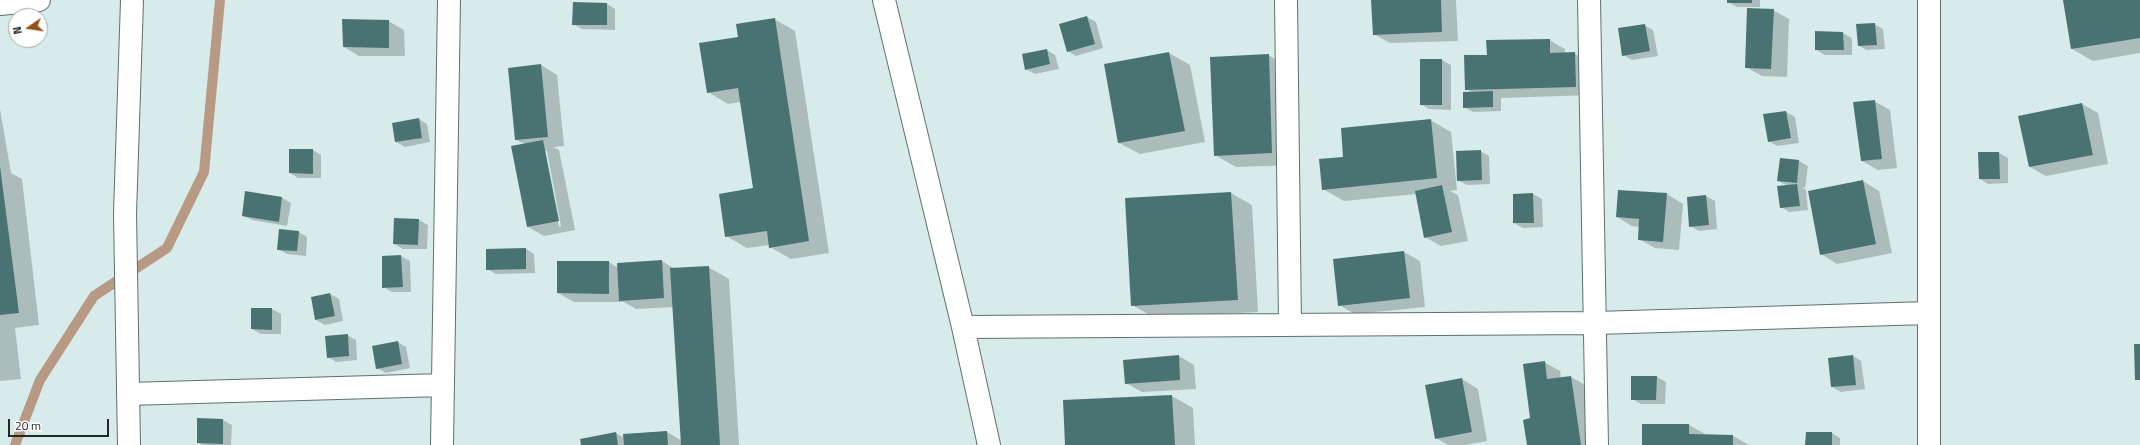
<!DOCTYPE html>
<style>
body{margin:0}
#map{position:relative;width:2140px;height:445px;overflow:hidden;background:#d7ebea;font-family:"Titillium Web",sans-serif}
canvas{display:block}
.north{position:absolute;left:8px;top:8px;width:40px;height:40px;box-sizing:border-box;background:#fff;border:1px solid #a6a9a9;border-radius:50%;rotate:257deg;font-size:11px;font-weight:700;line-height:16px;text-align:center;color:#202727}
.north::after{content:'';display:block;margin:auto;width:14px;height:18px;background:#905118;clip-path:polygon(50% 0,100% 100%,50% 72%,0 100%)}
.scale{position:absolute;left:8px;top:419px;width:101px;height:18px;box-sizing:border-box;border:2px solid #202727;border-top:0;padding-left:5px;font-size:12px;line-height:14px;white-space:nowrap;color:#202727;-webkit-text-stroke:3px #fff;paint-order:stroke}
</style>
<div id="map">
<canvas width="2140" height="445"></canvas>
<div class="north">N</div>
<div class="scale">20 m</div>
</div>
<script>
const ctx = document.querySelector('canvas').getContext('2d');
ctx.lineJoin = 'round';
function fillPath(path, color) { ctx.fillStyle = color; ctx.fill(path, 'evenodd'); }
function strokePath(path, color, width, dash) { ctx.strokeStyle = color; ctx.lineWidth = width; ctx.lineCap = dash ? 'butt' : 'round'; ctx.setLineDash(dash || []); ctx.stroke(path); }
const shadow = new Path2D(`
 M 1372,0 L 1456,0 L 1458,41 L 1390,43 L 1374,34 Z
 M 1728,0 L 1760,0 L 1760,7 L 1737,7 L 1728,2 Z
 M 2072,0 L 2140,0 L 2140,53 L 2093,61 L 2072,49 Z
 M 607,4 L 615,9 L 615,30 L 582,29 L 573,24 Z
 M 1773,10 L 1789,19 L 1787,77 L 1762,76 L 1746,67 Z
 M 1087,17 L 1096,22 L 1103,48 L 1076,56 L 1068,51 Z
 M 774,19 L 795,31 L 829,253 L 791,259 L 770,247 L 770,245 L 747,248 L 726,236 L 755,189 L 741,102 L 728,104 L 708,92 L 740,38 Z
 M 388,21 L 404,30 L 405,56 L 359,56 L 344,47 Z
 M 1874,24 L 1883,29 L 1885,49 L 1867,50 L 1859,46 Z
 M 1644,25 L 1653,30 L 1658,56 L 1632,60 L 1623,55 Z
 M 1816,32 L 1843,33 L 1852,38 L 1852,55 L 1825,55 L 1816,50 Z
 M 1549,40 L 1565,49 L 1565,54 L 1574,53 L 1590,63 L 1591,95 L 1501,98 L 1501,111 L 1473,112 L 1464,107 L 1473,93 L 1466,89 L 1488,56 Z
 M 1047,50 L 1055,55 L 1059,69 L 1035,74 L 1026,69 Z
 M 1169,53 L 1190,65 L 1205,142 L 1140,154 L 1119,143 Z
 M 1268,55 L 1289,67 L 1293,165 L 1236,167 L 1215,155 Z
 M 1421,60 L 1442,60 L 1451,65 L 1451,110 L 1429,109 L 1421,104 Z
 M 541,65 L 557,75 L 564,146 L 553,147 L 559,150 L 575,230 L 544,236 L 528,227 L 525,144 L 516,140 ZM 545,151 L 547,151 L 561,226 L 559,227 Z
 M 1874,101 L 1890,110 L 1897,168 L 1878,170 L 1862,161 Z
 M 2082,104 L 2098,113 L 2108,164 L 2046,176 L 2030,167 Z
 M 0,109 L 11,173 L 22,179 L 39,325 L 15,328 L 21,379 L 0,381 Z
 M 1786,112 L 1795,117 L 1799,143 L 1777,146 L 1769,141 Z
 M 419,119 L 427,124 L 430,142 L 405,147 L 396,142 Z
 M 1430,120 L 1451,132 L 1457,190 L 1450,191 L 1458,195 L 1468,241 L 1441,246 L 1425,237 L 1416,194 L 1344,201 L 1323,189 L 1344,157 Z
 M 313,150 L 321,155 L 321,178 L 298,178 L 290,173 Z
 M 1480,151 L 1489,156 L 1490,184 L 1467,185 L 1458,180 Z
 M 1999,153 L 2008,158 L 2008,183 L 1988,184 L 1980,179 Z
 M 1781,159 L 1799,161 L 1808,166 L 1805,188 L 1801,187 L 1806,190 L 1808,210 L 1789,212 L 1781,207 L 1788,186 L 1778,181 Z
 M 1863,181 L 1879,191 L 1892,253 L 1837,264 L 1821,254 L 1809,192 Z
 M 246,192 L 282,198 L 291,203 L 287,226 L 252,220 L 243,216 Z
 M 1231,193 L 1252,205 L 1258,312 L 1153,317 L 1132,305 L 1126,199 Z
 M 1533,194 L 1542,199 L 1543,227 L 1523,228 L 1514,223 L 1514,195 Z
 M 1667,194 L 1683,204 L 1679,250 L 1655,248 L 1639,239 L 1640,227 L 1632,226 L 1617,217 Z
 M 1706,196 L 1715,201 L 1717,229 L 1699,231 L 1690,226 Z
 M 419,220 L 428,225 L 427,249 L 403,249 L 394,244 Z
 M 299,232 L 307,237 L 306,256 L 287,254 L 278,249 Z
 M 526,249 L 534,254 L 535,273 L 496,274 L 487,269 Z
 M 1404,252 L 1420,261 L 1425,307 L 1355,314 L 1339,305 L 1334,260 Z
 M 401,256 L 410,261 L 411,292 L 392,292 L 383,287 L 383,257 Z
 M 662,261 L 675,269 L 708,267 L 729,279 L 739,445 L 582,445 L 616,433 L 624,438 L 667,432 L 682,441 L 674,307 L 636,309 L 624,302 L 574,302 L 558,293 L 609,262 L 618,268 Z
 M 330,294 L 339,299 L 343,321 L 325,325 L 316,320 Z
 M 252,309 L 272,309 L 281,314 L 281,334 L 261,334 L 252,329 Z
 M 347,335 L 356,340 L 357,360 L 336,362 L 328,357 Z
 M 398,342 L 406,347 L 410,368 L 386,373 L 377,368 Z
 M 1179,356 L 1194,365 L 1196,389 L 1142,392 L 1126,383 Z
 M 1853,356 L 1861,361 L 1865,389 L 1841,392 L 1832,387 Z
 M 1544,362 L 1560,371 L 1561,378 L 1571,377 L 1587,386 L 1595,445 L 1528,445 Z
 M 1657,377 L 1666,382 L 1665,404 L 1641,404 L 1632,399 Z
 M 1462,379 L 1478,389 L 1487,441 L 1465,445 L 1448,445 L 1436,438 Z
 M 1172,396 L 1193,408 L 1195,445 L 1066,445 L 1064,401 Z
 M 223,420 L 232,425 L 231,445 L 202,445 L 198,442 Z
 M 1689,425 L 1705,434 L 1733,436 L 1749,445 L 1643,445 Z
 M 1832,433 L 1840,438 L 1840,445 L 1806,445 Z`);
const stream = new Path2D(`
 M 15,445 L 40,380 L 94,296 L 167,248 L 204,172 L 220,0`);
const building = new Path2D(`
 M 1371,0 L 1441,0 L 1442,32 L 1373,35 Z
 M 1727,0 L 1752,0 L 1752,3 L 1727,3 Z
 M 2063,0 L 2140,0 L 2140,38 L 2071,49 Z
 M 573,2 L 607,3 L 607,25 L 572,25 Z
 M 1747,8 L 1774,9 L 1771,69 L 1745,68 Z
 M 1087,16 L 1095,44 L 1067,52 L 1059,24 Z
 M 775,18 L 809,241 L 769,248 L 767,231 L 725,237 L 719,194 L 753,188 L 738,88 L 707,93 L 699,43 L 738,37 L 736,24 Z
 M 342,19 L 389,20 L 389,48 L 343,47 Z
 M 1875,23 L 1877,45 L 1858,46 L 1856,24 Z
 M 1645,24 L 1650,51 L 1622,56 L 1618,28 Z
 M 1815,31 L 1843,32 L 1844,50 L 1815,50 Z
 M 1550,39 L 1550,53 L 1575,52 L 1576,87 L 1465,90 L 1464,55 L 1487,55 L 1486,40 Z
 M 1047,49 L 1050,64 L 1025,70 L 1022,54 Z
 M 1169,52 L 1185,131 L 1118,143 L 1104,64 Z
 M 1269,54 L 1272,153 L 1214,156 L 1210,57 Z
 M 1420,59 L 1442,59 L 1442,105 L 1420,105 Z
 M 541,64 L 548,137 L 515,140 L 508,68 Z
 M 1493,91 L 1493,107 L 1463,108 L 1463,92 Z
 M 1875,100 L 1882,159 L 1861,161 L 1853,102 Z
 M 2082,103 L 2093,155 L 2029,167 L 2018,116 Z
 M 1786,111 L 1791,138 L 1768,142 L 1763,114 Z
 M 419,118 L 422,138 L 395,142 L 392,123 Z
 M 1431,119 L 1437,178 L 1322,190 L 1319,159 L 1343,157 L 1341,128 Z
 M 543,140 L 559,221 L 527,227 L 511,146 Z
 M 289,149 L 313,149 L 313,174 L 289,173 Z
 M 1481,150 L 1482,180 L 1457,181 L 1456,151 Z
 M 1978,152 L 1999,152 L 2000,179 L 1979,179 Z
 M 1780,158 L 1799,160 L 1797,183 L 1777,181 Z
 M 0,166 L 19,313 L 0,315 Z
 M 1863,180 L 1876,244 L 1820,255 L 1808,191 Z
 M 1797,184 L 1800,206 L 1780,208 L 1777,186 Z
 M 1442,185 L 1452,232 L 1424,238 L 1415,191 Z
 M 1618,190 L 1667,193 L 1663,242 L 1638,240 L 1639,219 L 1616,217 Z
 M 245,191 L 282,197 L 279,222 L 242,216 Z
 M 1231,192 L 1238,300 L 1131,306 L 1125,198 Z
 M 1533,193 L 1534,223 L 1513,223 L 1513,194 Z
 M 1706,195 L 1709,225 L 1689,227 L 1687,197 Z
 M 394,218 L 419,219 L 418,245 L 393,244 Z
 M 279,229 L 299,231 L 297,251 L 277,250 Z
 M 526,248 L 526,269 L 486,270 L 486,249 Z
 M 1404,251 L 1410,298 L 1338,306 L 1333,259 Z
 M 401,255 L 403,287 L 382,288 L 382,256 Z
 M 662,260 L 664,298 L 619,301 L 617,263 Z
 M 557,261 L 609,261 L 609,294 L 557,293 Z
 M 709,266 L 720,445 L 681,445 L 670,268 Z
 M 330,293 L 335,316 L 315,320 L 311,297 Z
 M 251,308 L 272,308 L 272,330 L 251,329 Z
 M 348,334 L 349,356 L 327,358 L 325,336 Z
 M 398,341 L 402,364 L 376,369 L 372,346 Z
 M 2134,344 L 2140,344 L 2140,380 L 2135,380 Z
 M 1179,355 L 1180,380 L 1125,384 L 1123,360 Z
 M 1853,355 L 1856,385 L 1831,387 L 1828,358 Z
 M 1545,361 L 1547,379 L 1571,376 L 1581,445 L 1527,445 L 1523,420 L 1530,418 L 1523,364 Z
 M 1631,376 L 1657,376 L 1656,400 L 1631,400 Z
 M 1462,378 L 1472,432 L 1435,439 L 1425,385 Z
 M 1172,395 L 1175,445 L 1065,445 L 1063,400 Z
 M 197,418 L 223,419 L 223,444 L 197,443 Z
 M 1642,424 L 1689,424 L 1689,434 L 1733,435 L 1733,445 L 1642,445 Z
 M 667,431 L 668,445 L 624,445 L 623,434 Z
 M 616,432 L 618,445 L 581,445 L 580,439 Z
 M 1806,432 L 1832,432 L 1832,445 L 1805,445 Z`);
const minor = new Path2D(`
 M 884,0 L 963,327 L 989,445
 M 1286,0 L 1290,325
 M 1589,0 L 1597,445
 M 1929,0 L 1929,445
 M 0,4 L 39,0
 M 963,327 L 1596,323 L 1928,313
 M 128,394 L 443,385
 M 129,445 L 125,214 L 132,0
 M 442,445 L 449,0`);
fillPath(shadow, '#0003');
strokePath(stream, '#b89a84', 10);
fillPath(building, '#497373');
strokePath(minor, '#5f7070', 24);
strokePath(minor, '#fff', 22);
</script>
